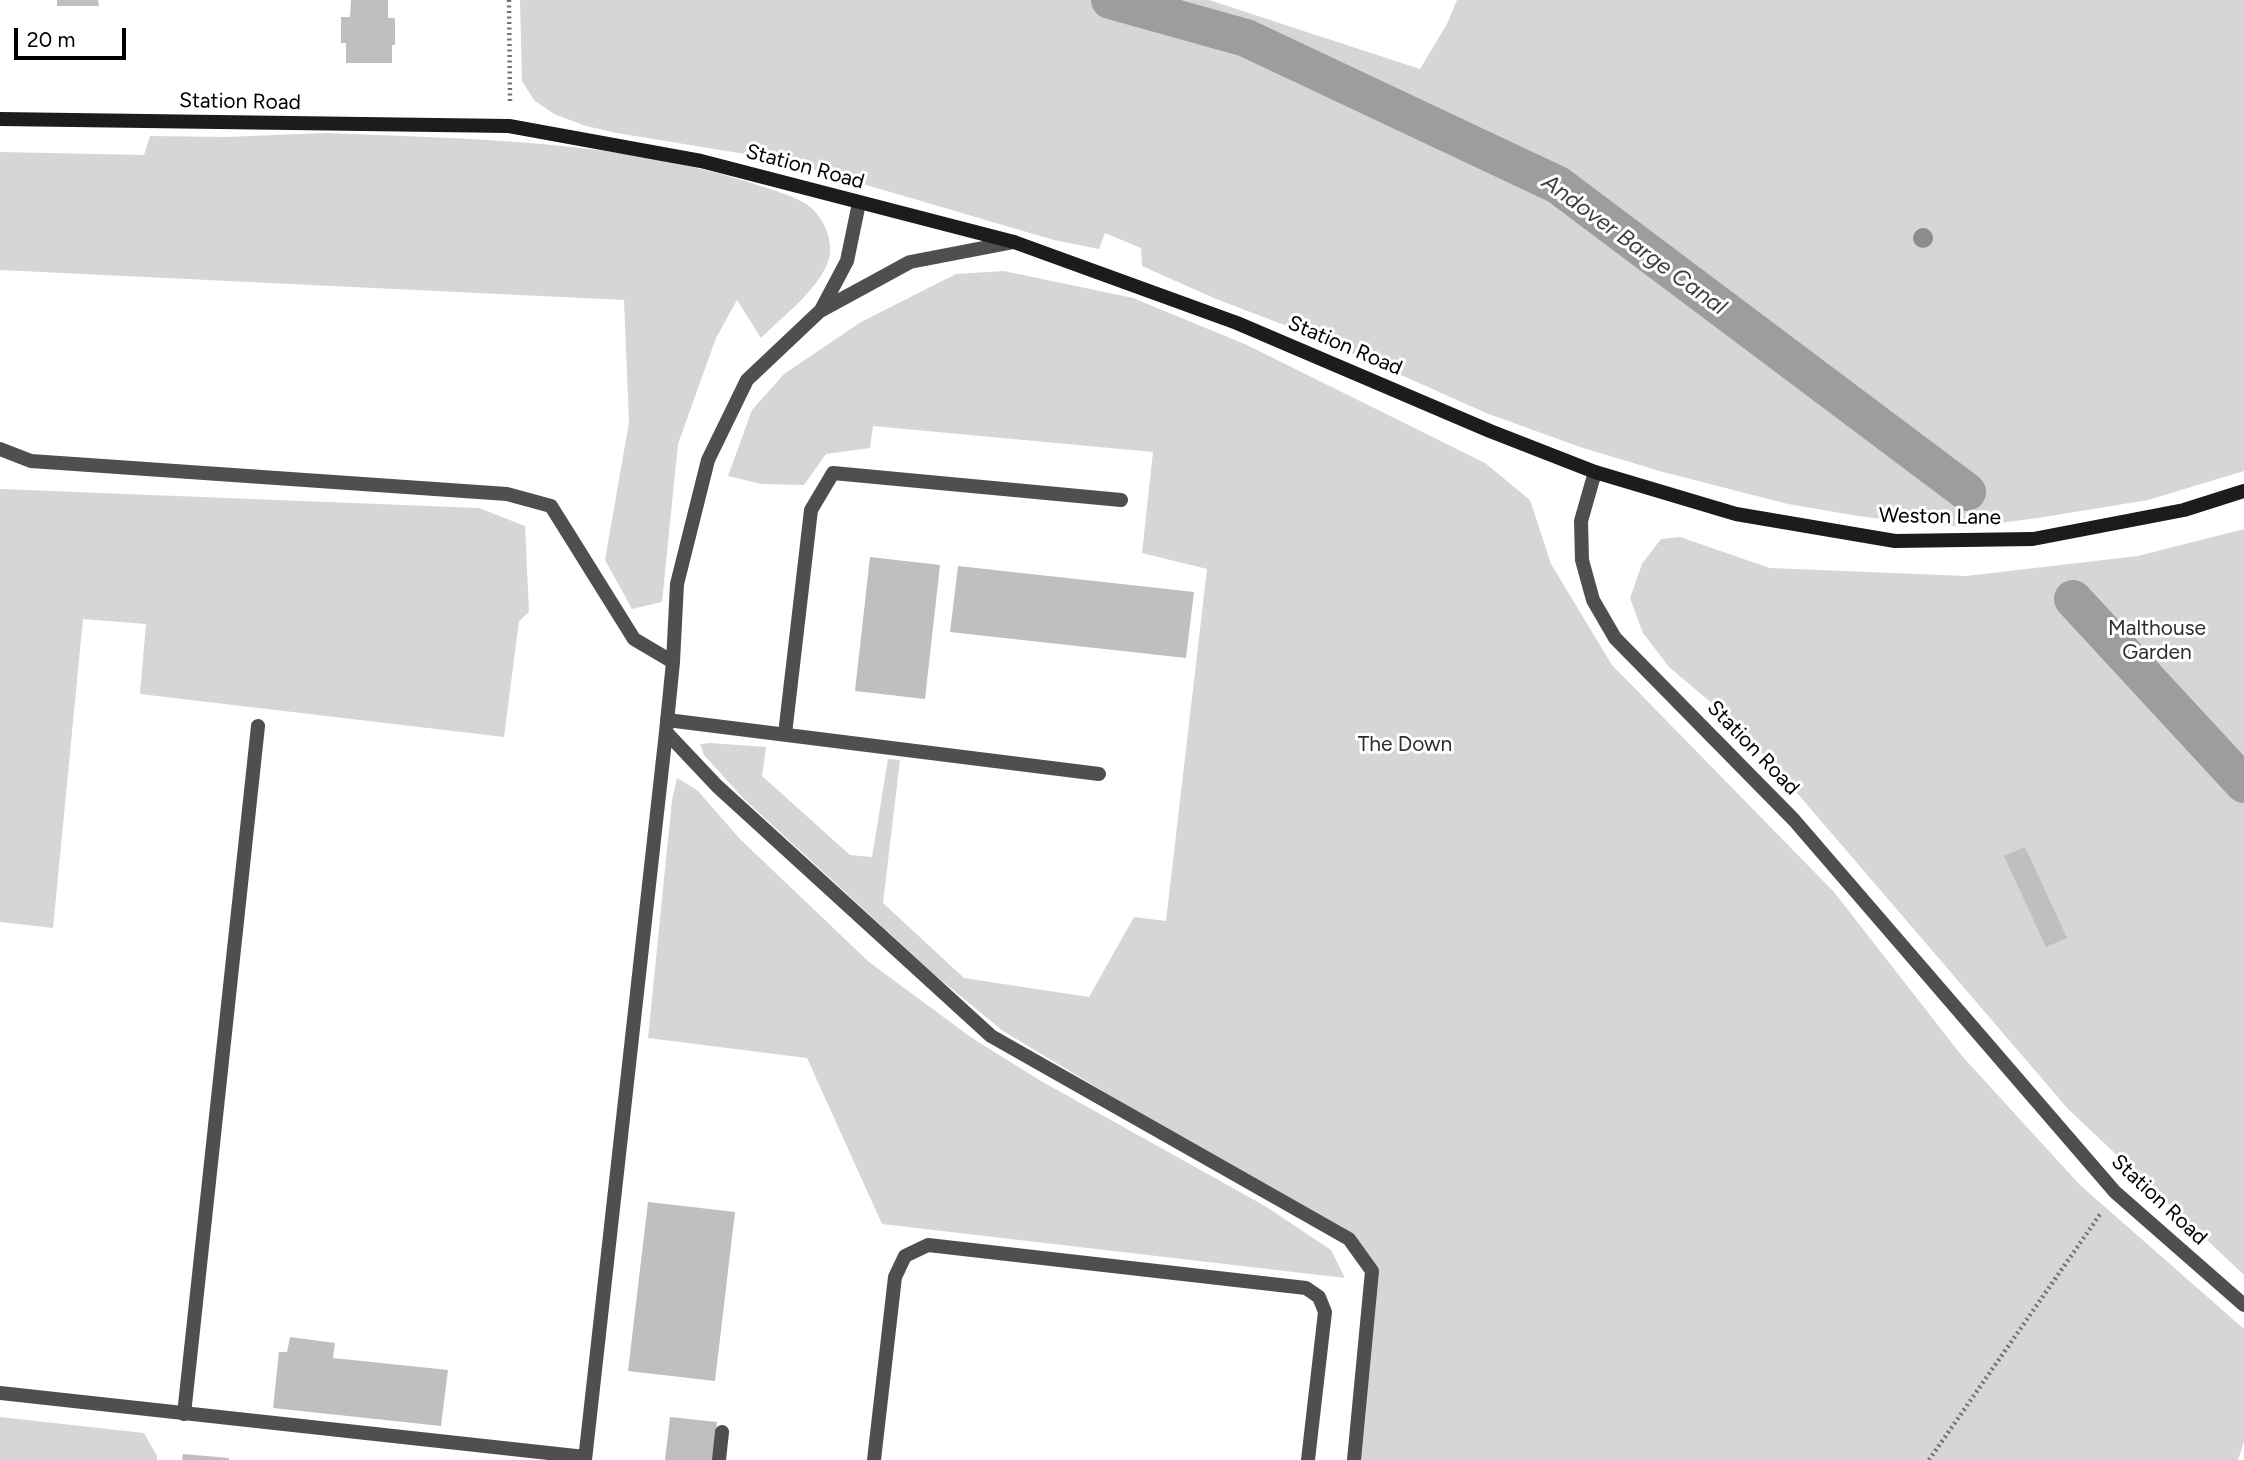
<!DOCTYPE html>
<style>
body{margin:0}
#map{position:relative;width:2244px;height:1460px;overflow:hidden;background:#fff;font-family:Figtree,sans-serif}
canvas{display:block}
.scale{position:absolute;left:14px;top:28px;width:112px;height:32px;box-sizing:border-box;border:4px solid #000;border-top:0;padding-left:9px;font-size:21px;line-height:24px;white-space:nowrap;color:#000;-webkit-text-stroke:5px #fff;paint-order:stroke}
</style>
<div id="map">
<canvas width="2244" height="1460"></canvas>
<div class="scale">20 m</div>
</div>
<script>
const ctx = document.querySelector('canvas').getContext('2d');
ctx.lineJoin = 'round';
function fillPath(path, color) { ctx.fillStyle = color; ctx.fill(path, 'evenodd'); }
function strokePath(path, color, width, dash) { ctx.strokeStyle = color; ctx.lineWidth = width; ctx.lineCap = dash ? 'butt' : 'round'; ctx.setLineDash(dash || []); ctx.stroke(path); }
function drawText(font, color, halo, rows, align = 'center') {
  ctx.font = font + ' Figtree,sans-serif'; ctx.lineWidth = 6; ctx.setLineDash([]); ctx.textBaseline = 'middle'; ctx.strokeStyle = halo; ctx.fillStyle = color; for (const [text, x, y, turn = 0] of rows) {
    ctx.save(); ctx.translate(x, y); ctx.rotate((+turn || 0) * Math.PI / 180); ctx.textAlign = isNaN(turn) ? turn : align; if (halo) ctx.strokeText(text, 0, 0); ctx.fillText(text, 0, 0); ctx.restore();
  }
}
const green = new Path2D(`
 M 520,0 L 1209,0 L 1420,69 L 1447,24 L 1457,0 L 2244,0 L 2244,471 L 2148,500 L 2038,518 L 1969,527 L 1933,525 L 1858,516 L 1788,504 L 1663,472 L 1580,447 L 1486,413 L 1316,337 L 1216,299 L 1142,266 L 1141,248 L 1105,233 L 1099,249 L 1054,240 L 781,160 L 617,133 L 586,126 L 554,114 L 534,100 L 522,81 Z
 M 324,133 C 465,139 609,139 745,181 C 763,187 794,195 809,206 C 823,217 831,235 830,253 C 827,283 782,317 761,338 L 737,300 L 716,338 L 678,444 L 662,602 L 632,609 L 605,560 L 629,422 L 624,300 L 0,270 L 0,152 L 144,155 L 150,136 L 226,137 Z
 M 1004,271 L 1133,298 L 1247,345 L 1485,463 L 1530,500 L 1551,564 L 1612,665 L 1834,892 L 1962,1056 L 2080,1185 L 2244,1329 L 2244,1442 L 2238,1460 L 1350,1460 L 1372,1271 L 1349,1239 L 1003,1031 L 936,976 L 743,798 L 704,755 L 700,744 L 711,743 L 766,747 L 762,776 L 850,855 L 872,857 L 888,759 L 900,760 L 883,903 L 964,978 L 1089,997 L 1134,917 L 1166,921 L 1207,569 L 1142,553 L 1153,452 L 873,426 L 870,448 L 826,454 L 804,485 L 761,484 L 728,476 L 752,410 L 784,374 L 861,322 L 956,274 Z
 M 0,489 L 479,508 L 525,526 L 529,612 L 519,621 L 504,737 L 140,694 L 146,624 L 83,619 L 53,928 L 0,922 Z
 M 2244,529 L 2244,1275 L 2068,1109 L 1785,779 L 1733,721 L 1669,667 L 1643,633 L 1630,598 L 1642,564 L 1661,539 L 1680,537 L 1770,568 L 1966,576 L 2138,556 Z
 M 677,778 L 697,790 L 740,839 L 869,962 L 972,1038 L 1041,1081 L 1265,1206 L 1331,1250 L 1345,1278 L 882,1224 L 807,1058 L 648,1038 L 672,800 Z
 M 0,1417 L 144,1433 L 157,1456 L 157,1460 L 0,1460 Z`);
const canal = new Path2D(`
 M 1110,0 L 1246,38 L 1558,185 L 1967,492
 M 2073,599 L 2244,784`);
const building = new Path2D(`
 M 57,0 L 98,0 L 99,6 L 57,6 Z
 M 351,0 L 388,0 L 388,18 L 395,18 L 395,45 L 392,45 L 392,63 L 346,63 L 346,43 L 341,43 L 341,17 L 350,17 Z
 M 870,557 L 940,565 L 925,699 L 855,691 Z
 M 958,566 L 1194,592 L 1186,658 L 950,632 Z
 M 2025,847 L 2067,938 L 2046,947 L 2004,856 Z
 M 648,1202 L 735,1212 L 715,1381 L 628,1371 Z
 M 290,1337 L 335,1343 L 333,1358 L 448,1370 L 441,1426 L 273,1408 L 279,1352 L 287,1352 Z
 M 670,1417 L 717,1422 L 713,1460 L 665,1460 Z
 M 183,1454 L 229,1458 L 229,1460 L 182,1460 Z`);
const path = new Path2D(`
 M 509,0 L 510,101
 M 1929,1460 L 2101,1213`);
const lane = new Path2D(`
 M 821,310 L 847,261 L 859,203
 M 0,449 L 31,461 L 507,494 L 551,506 L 634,639 L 673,662
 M 667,720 L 1099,774
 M 666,732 L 717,786 L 991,1036 L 1349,1239 L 1372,1271 L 1354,1460
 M 785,734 L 811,510 L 833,473 L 1121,500
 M 0,1393 L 585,1457
 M 184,1414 L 258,726
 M 585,1460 L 666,732 L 673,662 L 677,584 L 708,460 L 747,380 L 820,311 L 910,262 L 1014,242
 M 719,1460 L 722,1432
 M 874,1460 L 895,1277 L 905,1256 L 928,1245 L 1306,1288 L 1319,1297 L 1325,1312 L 1308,1460`);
const street = new Path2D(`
 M 1595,472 L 1581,521 L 1582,560 L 1593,600 L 1615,638 L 1794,820 L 2115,1192 L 2244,1305`);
const secondary = new Path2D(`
 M 0,119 L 509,126 L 701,161 L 1014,242 L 1237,323 L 1490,431 L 1595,472 L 1736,514 L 1895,541 L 2033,539 L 2184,510 L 2244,491`);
const trees = [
 [1923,238]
];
const streetNames = [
 ["Station Road",240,102,1],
 ["Station Road",805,167,15],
 ["Station Road",1345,346,23],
 ["Weston Lane",1940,517,1],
 ["Station Road",1753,748,46],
 ["Station Road",2159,1200,43]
];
const parkNames = [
 ["Malthouse",2157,629],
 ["Garden",2157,653],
 ["The Down",1405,745]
];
const waterNames = [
 ["Andover Barge Canal",1634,245,36]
];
fillPath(green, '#d6d6d6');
strokePath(canal, '#9d9d9d', 38);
fillPath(building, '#bfbfbf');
strokePath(path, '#717171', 4.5, [2, 3.5]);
strokePath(lane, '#4f4f4f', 14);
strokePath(street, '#4f4f4f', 14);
strokePath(secondary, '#1c1c1c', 14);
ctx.fillStyle = '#8c8c8c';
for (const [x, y] of trees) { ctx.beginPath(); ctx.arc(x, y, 10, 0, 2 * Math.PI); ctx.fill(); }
drawText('21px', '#000', '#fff', streetNames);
drawText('21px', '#2d2d2d', '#fff', parkNames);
drawText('italic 23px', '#3e3e3e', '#fff', waterNames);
</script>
